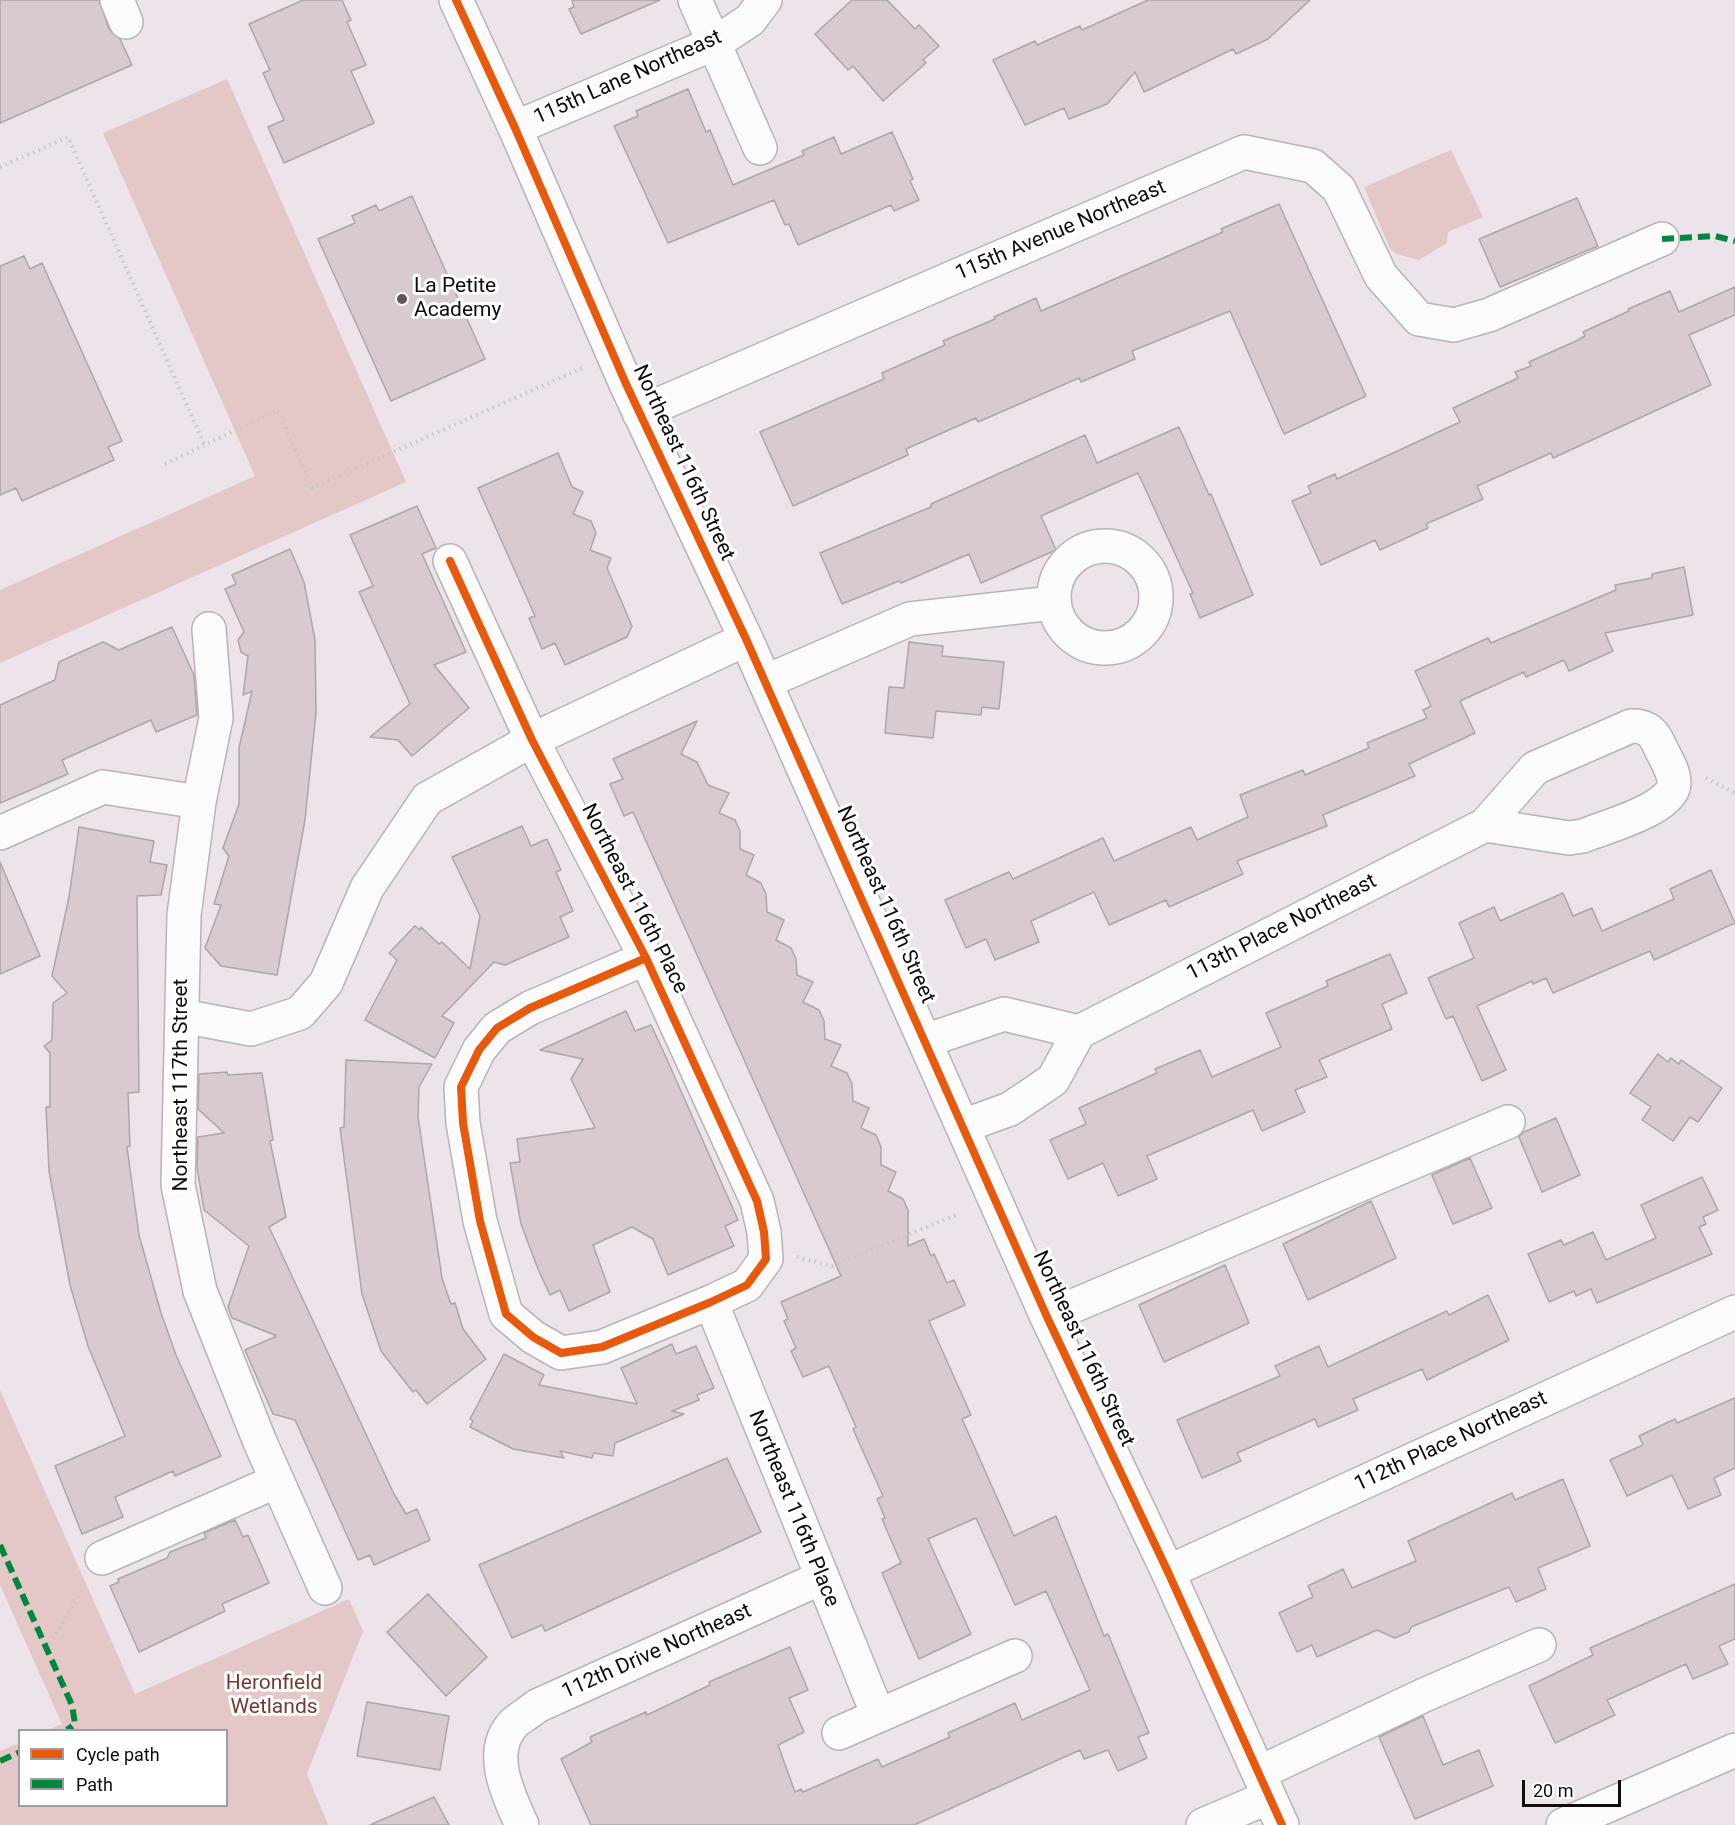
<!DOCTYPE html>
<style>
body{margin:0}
#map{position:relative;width:1735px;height:1825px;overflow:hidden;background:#ede4eb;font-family:Roboto,sans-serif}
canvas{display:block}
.legend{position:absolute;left:18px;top:1729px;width:210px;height:78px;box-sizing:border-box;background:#fff;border:2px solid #9f9d9f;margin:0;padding:8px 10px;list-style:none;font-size:18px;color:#100b0f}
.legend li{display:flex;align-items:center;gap:12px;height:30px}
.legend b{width:30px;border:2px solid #9f9d9f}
.scale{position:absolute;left:1522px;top:1780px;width:99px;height:27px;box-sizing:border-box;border:3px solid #100b0f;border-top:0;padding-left:8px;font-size:18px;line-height:21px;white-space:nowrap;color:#100b0f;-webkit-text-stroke:4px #fff;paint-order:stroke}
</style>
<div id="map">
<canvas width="1735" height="1825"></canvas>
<ul class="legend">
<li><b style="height:8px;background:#e8590c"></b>Cycle path</li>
<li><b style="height:8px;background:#00873e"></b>Path</li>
</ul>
<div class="scale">20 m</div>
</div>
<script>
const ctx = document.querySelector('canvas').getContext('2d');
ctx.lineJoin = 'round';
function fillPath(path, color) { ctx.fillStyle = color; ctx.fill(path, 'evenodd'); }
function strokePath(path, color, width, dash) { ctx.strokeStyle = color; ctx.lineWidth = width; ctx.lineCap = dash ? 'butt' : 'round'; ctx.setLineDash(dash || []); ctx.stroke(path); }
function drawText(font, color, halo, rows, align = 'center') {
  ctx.font = font + ' Roboto,sans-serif'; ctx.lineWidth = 6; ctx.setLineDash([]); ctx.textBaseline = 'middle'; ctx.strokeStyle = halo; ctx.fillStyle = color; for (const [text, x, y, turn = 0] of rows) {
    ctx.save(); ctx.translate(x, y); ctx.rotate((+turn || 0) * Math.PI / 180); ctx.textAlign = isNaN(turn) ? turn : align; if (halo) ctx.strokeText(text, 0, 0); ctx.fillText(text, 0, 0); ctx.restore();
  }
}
const green = new Path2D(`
 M 227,79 L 406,482 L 0,663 L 0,590 L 255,476 L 103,133 Z
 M 1451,150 L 1483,217 L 1448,232 L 1447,243 L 1419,260 L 1397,254 L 1390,249 L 1364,187 Z
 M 0,1390 L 135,1694 L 349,1599 L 363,1631 L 307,1774 L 328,1825 L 0,1825 L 0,1751 L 19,1743 L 20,1806 L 226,1806 L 226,1730 L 48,1730 L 62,1724 L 0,1585 Z`);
const building = new Path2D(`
 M 0,0 L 99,0 L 109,29 L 120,39 L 132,65 L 0,123 Z
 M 303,0 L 342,0 L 351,20 L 347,22 L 366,65 L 351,71 L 374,123 L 284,163 L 268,127 L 284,120 L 263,73 L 270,70 L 249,24 Z
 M 572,0 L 660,0 L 581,34 L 569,9 L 574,7 Z
 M 852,0 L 887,0 L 915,29 L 919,25 L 939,46 L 923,60 L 926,63 L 883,101 L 853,66 L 848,70 L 815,34 Z
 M 1148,0 L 1310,0 L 1268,39 L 1236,54 L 1233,49 L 1144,92 L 1135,72 L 1107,104 L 1069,119 L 1064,108 L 1025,125 L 993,60 L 1035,41 L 1037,45 L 1080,26 L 1082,30 Z
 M 688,89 L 706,132 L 710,130 L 733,185 L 804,155 L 802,151 L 834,137 L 841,154 L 892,132 L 913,179 L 910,181 L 919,200 L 894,211 L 891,205 L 798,245 L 789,224 L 785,225 L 774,200 L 668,243 L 614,126 L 638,116 L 636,111 Z
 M 412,196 L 485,359 L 391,401 L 318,239 L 355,223 L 352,216 L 376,205 L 379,211 Z
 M 1577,198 L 1598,246 L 1500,287 L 1479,239 Z
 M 1279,204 L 1366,396 L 1284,434 L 1230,311 L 1132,351 L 1135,359 L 1081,382 L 1079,378 L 978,422 L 976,418 L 906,449 L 908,455 L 793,506 L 760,432 L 884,379 L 882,373 L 945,345 L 943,341 L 995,319 L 994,317 L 1036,298 L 1041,311 L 1223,232 L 1221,229 Z
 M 24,256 L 30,269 L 42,263 L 122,441 L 108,447 L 114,460 L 22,501 L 16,488 L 0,495 L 0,266 Z
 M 1735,287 L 1735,315 L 1689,335 L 1711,385 L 1553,458 L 1551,453 L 1477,486 L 1483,499 L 1426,524 L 1428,528 L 1380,550 L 1375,540 L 1321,565 L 1292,501 L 1311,493 L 1308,486 L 1335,474 L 1337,479 L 1460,422 L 1453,408 L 1518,378 L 1515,372 L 1531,366 L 1529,362 L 1576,341 L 1585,336 L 1583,332 L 1629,311 L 1628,309 L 1670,291 L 1679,312 Z
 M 1179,427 L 1209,495 L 1211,494 L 1253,595 L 1200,618 L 1190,594 L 1193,593 L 1138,473 L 1041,516 L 1056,550 L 981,583 L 969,554 L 901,583 L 899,581 L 842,604 L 820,553 L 931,507 L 931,504 L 1085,435 L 1097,463 Z
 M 558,453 L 572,487 L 583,492 L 573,514 L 591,521 L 596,533 L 590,550 L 611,558 L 607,568 L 632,626 L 627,637 L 565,665 L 555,643 L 542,649 L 529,618 L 535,616 L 478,488 Z
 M 417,506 L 436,548 L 422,554 L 466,652 L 434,665 L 469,708 L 412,756 L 398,740 L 370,737 L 410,704 L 359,592 L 373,586 L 350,535 Z
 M 290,549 L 304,582 L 315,640 L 316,713 L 305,820 L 277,975 L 221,966 L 205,948 L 221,905 L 214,904 L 229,856 L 223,848 L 239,804 L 239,748 L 252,691 L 243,695 L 248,656 L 241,652 L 238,640 L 244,632 L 225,589 L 236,584 L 232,575 Z
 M 1684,567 L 1693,615 L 1605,633 L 1613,651 L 1569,671 L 1564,660 L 1526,677 L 1524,672 L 1460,701 L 1475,733 L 1409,764 L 1415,776 L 1323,815 L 1327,826 L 1237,861 L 1243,874 L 1169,907 L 1166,900 L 1109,925 L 1094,892 L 1031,921 L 1039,942 L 995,960 L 986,939 L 966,948 L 945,900 L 1009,872 L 1013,879 L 1103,838 L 1114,861 L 1191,827 L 1197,840 L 1248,817 L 1240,795 L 1303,770 L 1305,775 L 1369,748 L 1367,743 L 1427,718 L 1423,710 L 1431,706 L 1415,671 L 1488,638 L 1491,643 L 1616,590 L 1615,585 L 1652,578 L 1652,574 Z
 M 172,627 L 194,675 L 197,715 L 156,732 L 151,720 L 82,751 L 62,760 L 68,774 L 0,803 L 0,705 L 55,680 L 59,662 L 103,642 L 119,650 Z
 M 909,642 L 943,646 L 942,656 L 1004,662 L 999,709 L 982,707 L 981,715 L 936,711 L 933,738 L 885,733 L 889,687 L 904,688 Z
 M 697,721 L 681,754 L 697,762 L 708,785 L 729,793 L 719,813 L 735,820 L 740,831 L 740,849 L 754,855 L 746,875 L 761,883 L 766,894 L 767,912 L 784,920 L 776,940 L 791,948 L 796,959 L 797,975 L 813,982 L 803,1002 L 819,1010 L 824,1021 L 825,1039 L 841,1045 L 831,1066 L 847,1073 L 852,1084 L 853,1101 L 869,1108 L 861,1128 L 876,1135 L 881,1147 L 881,1165 L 896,1172 L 888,1191 L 903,1199 L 908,1210 L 908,1246 L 924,1239 L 931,1256 L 934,1254 L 947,1283 L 954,1280 L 965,1305 L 929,1321 L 971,1415 L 962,1419 L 1014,1536 L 1056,1516 L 1104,1636 L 1108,1634 L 1149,1733 L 1138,1737 L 1147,1758 L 1118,1771 L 1108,1750 L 1084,1759 L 1080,1750 L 914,1825 L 591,1825 L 561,1759 L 592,1742 L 590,1737 L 646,1712 L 647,1715 L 710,1685 L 709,1682 L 790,1647 L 808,1690 L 789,1698 L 804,1732 L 778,1745 L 795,1792 L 801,1789 L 803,1792 L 878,1759 L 882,1767 L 950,1737 L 948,1733 L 1015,1703 L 1022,1720 L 1090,1690 L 1046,1591 L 1015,1605 L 976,1518 L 928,1539 L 971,1634 L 919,1659 L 882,1573 L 901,1563 L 882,1519 L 885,1518 L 877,1499 L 883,1496 L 853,1429 L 856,1427 L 829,1366 L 803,1377 L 791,1351 L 796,1348 L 784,1321 L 788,1319 L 781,1302 L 841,1276 L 633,812 L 624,816 L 610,784 L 623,779 L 613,759 Z
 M 522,826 L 531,846 L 547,839 L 561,870 L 556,872 L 573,911 L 560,917 L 569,937 L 505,965 L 494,962 L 442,1016 L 454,1023 L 435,1058 L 365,1020 L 397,960 L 389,953 L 415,926 L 420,930 L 421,927 L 439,944 L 442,942 L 470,969 L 480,916 L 452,857 Z
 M 79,827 L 154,841 L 150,862 L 167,865 L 161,895 L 137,896 L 139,1092 L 128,1093 L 130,1146 L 127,1147 L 139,1235 L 161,1313 L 176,1355 L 221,1456 L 175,1476 L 173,1471 L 115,1497 L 123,1517 L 82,1534 L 55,1466 L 125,1436 L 88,1346 L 70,1285 L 49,1171 L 46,1107 L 50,1107 L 50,1053 L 44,1046 L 52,1040 L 53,1003 L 67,993 L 52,976 L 69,897 Z
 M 0,862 L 40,956 L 0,974 Z
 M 1711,870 L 1735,923 L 1654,960 L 1650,951 L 1553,993 L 1546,978 L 1533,984 L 1532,981 L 1477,1006 L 1506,1070 L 1482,1081 L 1453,1016 L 1446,1019 L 1428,978 L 1474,958 L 1459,923 L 1494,907 L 1500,921 L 1563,893 L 1573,916 L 1592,908 L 1602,931 L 1674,899 L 1670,889 Z
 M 1390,954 L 1407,993 L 1382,1004 L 1392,1029 L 1319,1060 L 1327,1077 L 1295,1090 L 1305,1112 L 1262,1131 L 1253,1110 L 1147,1156 L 1157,1179 L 1118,1196 L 1103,1163 L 1068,1179 L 1050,1140 L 1086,1124 L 1079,1108 L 1157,1073 L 1155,1069 L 1200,1050 L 1212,1077 L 1281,1047 L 1266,1013 L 1328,986 L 1326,981 Z
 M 626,1011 L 635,1031 L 651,1025 L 665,1055 L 738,1220 L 725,1226 L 734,1246 L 668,1275 L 653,1239 L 632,1227 L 593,1245 L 610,1292 L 569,1311 L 560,1290 L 550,1295 L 538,1269 L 521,1224 L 510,1163 L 520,1162 L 517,1139 L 595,1128 L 571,1079 L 583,1059 L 540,1050 Z
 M 1658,1054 L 1668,1062 L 1671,1058 L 1679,1064 L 1681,1060 L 1722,1088 L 1698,1122 L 1690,1117 L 1673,1141 L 1642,1120 L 1651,1107 L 1630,1093 Z
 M 346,1060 L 432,1064 L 419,1087 L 418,1117 L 442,1278 L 451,1304 L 455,1303 L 463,1329 L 486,1359 L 427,1404 L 416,1390 L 413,1392 L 381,1351 L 362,1294 L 340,1128 L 344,1127 Z
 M 227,1072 L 228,1075 L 262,1073 L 273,1140 L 270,1141 L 286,1217 L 269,1227 L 394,1494 L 406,1514 L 417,1509 L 430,1540 L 374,1565 L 370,1555 L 358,1560 L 295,1420 L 273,1414 L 245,1350 L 277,1336 L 232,1318 L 228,1307 L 249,1246 L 204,1210 L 197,1167 L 198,1137 L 224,1133 L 198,1109 L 199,1074 Z
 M 1556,1118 L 1580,1175 L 1542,1192 L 1519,1137 L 1524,1132 Z
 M 1470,1158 L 1492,1208 L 1453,1224 L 1432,1175 Z
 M 1702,1177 L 1718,1210 L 1703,1217 L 1706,1224 L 1699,1227 L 1712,1254 L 1597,1303 L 1591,1289 L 1576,1296 L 1574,1291 L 1549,1302 L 1528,1254 L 1561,1240 L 1564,1245 L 1593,1232 L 1606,1260 L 1656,1238 L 1641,1205 Z
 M 1371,1201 L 1396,1258 L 1308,1300 L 1283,1244 Z
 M 1225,1265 L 1249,1323 L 1164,1362 L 1139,1305 Z
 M 1488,1295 L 1509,1340 L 1427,1380 L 1422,1369 L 1353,1399 L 1358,1410 L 1318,1427 L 1315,1419 L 1237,1453 L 1241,1461 L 1202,1478 L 1177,1420 L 1280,1376 L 1275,1366 L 1319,1346 L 1328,1367 L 1447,1311 L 1449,1315 Z
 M 672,1344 L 676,1354 L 696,1346 L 714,1388 L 697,1395 L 699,1400 L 672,1411 L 684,1414 L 615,1443 L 613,1456 L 594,1453 L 592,1458 L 560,1451 L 564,1458 L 513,1449 L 470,1427 L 473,1421 L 470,1419 L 504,1354 L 544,1375 L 539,1385 L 637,1404 L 621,1368 Z
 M 1735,1398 L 1735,1468 L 1714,1478 L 1721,1495 L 1688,1509 L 1672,1475 L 1627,1496 L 1610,1460 L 1643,1445 L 1639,1436 L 1675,1419 L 1677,1423 Z
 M 727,1458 L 761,1532 L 545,1631 L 542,1625 L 512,1638 L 479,1565 Z
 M 1563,1479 L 1590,1546 L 1538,1568 L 1546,1589 L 1516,1602 L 1509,1587 L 1411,1627 L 1409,1632 L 1395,1638 L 1377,1630 L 1317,1657 L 1312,1645 L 1297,1652 L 1279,1613 L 1313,1597 L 1308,1586 L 1343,1569 L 1352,1588 L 1416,1561 L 1408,1541 L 1512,1493 L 1515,1500 Z
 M 235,1520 L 243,1537 L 248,1535 L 269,1583 L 222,1604 L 225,1611 L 139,1652 L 110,1586 L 119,1582 L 118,1579 L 167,1558 L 170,1552 L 206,1538 L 204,1533 Z
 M 1735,1584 L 1735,1639 L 1719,1646 L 1728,1664 L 1693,1679 L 1686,1664 L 1607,1700 L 1615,1715 L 1555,1743 L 1529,1686 L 1593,1655 L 1590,1648 Z
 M 428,1594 L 487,1657 L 446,1696 L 387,1632 Z
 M 367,1702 L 449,1716 L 440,1770 L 357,1756 Z
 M 1423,1716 L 1443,1765 L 1479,1750 L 1493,1786 L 1415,1819 L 1379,1737 Z
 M 434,1797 L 449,1825 L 370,1825 Z`);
const path = new Path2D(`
 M 0,167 L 68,137 L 204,444
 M 165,464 L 278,410 L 312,488 L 585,367
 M 1706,778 L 1735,793
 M 797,1257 L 832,1266 L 956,1215
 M 47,1649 L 85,1585`);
const minor = new Path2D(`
 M 117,0 L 126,22
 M 456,0 L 515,128 L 626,384 L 746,639 L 1047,1317 L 1168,1572 L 1282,1825
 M 695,0 L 760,148
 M 515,128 L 715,43 L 750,20 L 765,0
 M 639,413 L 1244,152 L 1313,166 L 1339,189 L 1381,276 L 1419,319 L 1454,325 L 1489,315 L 1662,239
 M1054 597a51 51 0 1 1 102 0a51 51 0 1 1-102 0Z
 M 450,561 L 532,740 L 646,958 L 757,1201 L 764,1232 L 766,1259 L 747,1285 L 711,1302 L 602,1347 L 561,1353 L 533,1337 L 506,1314 L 480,1221 L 463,1123 L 461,1087 L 479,1050 L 497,1028 L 530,1008 L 646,958
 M 209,629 L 216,718 L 199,802 L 184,915 L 178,1185 L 200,1291 L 260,1442 L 325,1588
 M 765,682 L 910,619 L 1053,603
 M 0,833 L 103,787 L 199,802
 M 182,1016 L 251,1029 L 300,1013 L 326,983 L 367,888 L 427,799 L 532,740 L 746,639
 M 925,1041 L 1004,1014 L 1079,1032
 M 963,1126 L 1010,1109 L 1053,1080 L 1079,1032 L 1485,825 L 1569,838 L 1583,836 C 1604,827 1674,809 1674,783 C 1674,771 1666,759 1661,749 C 1655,734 1648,725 1631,726 L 1535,768 L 1485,825
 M 711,1302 L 878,1715
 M 1047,1317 L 1508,1122
 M 102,1558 L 277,1481
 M 1168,1572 L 1735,1312
 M 839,1733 L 1015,1656
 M 1259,1773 L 1422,1696 L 1539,1645
 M 522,1825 C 509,1796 486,1752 514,1723 C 521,1717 530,1712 537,1706 L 821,1578
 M 1203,1825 L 1269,1797
 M 1563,1825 L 1735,1750`);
const quiet = new Path2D(`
 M 1662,239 L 1715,236 L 1735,241
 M 0,1545 L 72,1705 L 75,1724 L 67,1730
 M 0,1761 L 20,1752`);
const cycleway = new Path2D(`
 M 456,0 L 515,128 L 626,384 L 746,639 L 1047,1317 L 1168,1572 L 1282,1825
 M 450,561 L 532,740 L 646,958 L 757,1201 L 764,1232 L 766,1259 L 747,1285 L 711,1302 L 602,1347 L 561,1353 L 533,1337 L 506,1314 L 480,1221 L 463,1123 L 461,1087 L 479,1050 L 497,1028 L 530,1008 L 646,958`);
const markers = [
 [402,299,6,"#5d575c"]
];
const streetNames = [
 ["115th Lane Northeast",628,78,-24],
 ["115th Avenue Northeast",1061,231,-23],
 ["Northeast 116th Street",683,463,65],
 ["Northeast 116th Place",634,899,63],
 ["Northeast 116th Street",885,905,66],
 ["113th Place Northeast",1282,928,-27],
 ["Northeast 117th Street",182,1085,-90],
 ["Northeast 116th Street",1083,1349,65],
 ["112th Place Northeast",1451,1442,-25],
 ["Northeast 116th Place",793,1509,68],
 ["112th Drive Northeast",657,1652,-24]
];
const poiNames = [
 ["La Petite",414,287],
 ["Academy",414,311]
];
const parkNames = [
 ["Heronfield",274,1684],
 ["Wetlands",274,1708]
];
fillPath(green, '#e3c8c7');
fillPath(building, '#d7cbcf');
strokePath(building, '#ada5aa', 1.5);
strokePath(minor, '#bab2b8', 36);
strokePath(path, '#c9c6c8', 4, [1.5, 4.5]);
strokePath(minor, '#fcfbfc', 33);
strokePath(quiet, '#00873e', 6, [12, 6]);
strokePath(cycleway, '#e8590c', 8);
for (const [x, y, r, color] of markers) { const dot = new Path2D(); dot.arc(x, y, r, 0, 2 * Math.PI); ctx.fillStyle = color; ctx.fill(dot); strokePath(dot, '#fff', 2); }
drawText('21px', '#100b0f', '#fff', streetNames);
drawText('21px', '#100b0f', '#fff', poiNames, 'left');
drawText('21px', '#763b30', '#fff', parkNames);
</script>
